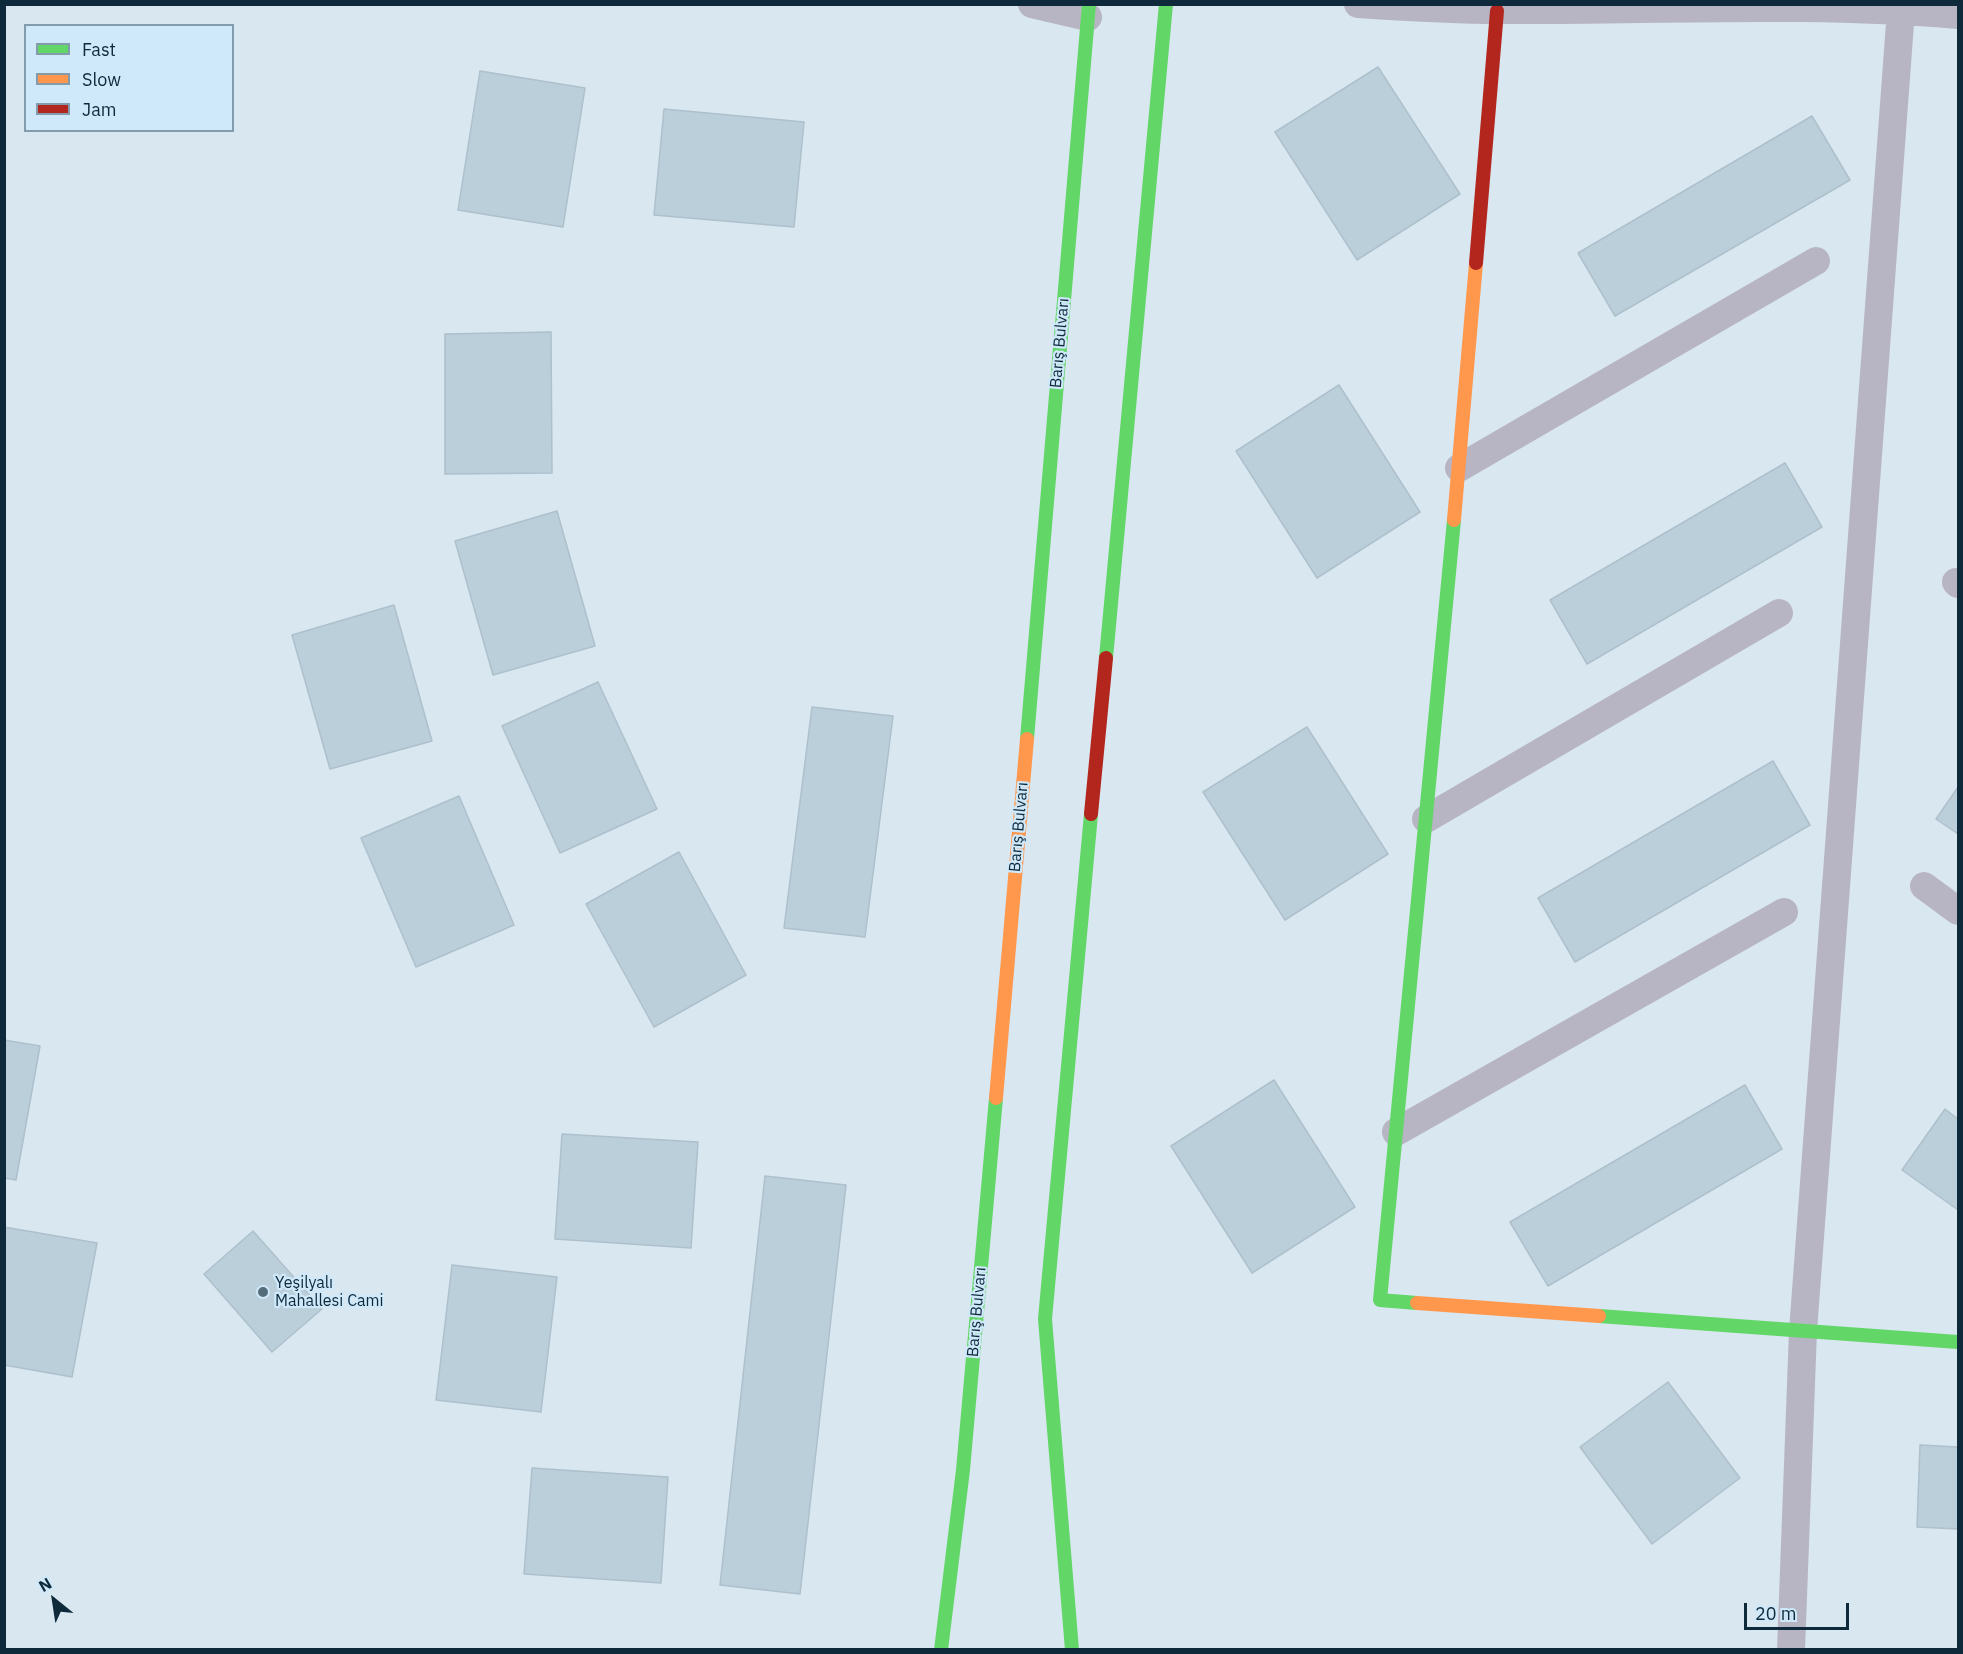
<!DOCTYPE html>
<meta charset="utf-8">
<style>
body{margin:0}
#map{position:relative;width:1963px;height:1654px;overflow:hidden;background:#d9e7f0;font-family:"IBM Plex Sans",sans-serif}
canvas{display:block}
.frame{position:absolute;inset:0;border:6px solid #0e2a3a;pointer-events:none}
.legend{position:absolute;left:24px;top:24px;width:210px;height:108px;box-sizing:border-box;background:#cfe8fa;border:2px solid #829cad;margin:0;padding:8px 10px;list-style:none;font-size:18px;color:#0e2a3a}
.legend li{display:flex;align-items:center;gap:12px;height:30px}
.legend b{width:30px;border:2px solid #829cad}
.north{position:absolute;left:24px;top:1570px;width:60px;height:60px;-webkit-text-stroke:4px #cfe8fa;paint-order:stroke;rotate:330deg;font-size:16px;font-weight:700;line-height:24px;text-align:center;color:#0e2a3a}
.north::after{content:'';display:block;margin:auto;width:21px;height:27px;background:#0e2a3a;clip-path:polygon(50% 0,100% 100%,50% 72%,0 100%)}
.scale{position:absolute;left:1744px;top:1603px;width:105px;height:27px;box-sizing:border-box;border:3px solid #0e2a3a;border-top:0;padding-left:8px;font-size:18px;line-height:21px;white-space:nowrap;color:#0e2a3a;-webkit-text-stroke:4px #cfe8fa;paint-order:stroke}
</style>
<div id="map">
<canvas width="1963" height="1654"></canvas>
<div class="frame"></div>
<ul class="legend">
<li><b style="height:8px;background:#63d668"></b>Fast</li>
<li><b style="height:8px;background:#ff974d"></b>Slow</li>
<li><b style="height:8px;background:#b3261e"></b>Jam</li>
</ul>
<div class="north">N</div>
<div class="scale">20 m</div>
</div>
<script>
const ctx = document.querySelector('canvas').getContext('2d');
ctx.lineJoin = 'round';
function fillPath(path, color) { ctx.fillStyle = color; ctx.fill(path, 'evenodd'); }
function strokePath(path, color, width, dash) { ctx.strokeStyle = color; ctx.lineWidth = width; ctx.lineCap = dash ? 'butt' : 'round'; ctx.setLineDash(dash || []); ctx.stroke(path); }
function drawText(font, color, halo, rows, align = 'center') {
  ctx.font = font + ' "IBM Plex Sans",sans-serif'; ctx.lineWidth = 4.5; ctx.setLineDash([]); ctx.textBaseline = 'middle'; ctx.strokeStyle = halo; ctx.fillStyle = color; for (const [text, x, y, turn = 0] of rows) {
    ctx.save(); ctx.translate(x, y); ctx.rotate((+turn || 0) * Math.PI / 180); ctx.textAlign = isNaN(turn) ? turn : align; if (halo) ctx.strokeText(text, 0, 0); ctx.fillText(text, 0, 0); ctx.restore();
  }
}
const building = new Path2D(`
 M 1378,67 L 1460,194 L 1357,260 L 1275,132 Z
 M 480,71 L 585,88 L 563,227 L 458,210 Z
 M 664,109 L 804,122 L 794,227 L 654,215 Z
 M 1812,116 L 1850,180 L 1615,316 L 1578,253 Z
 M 551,332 L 552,473 L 445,474 L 445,334 Z
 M 1339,385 L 1420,512 L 1317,578 L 1236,451 Z
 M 1785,463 L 1822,527 L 1587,664 L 1550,600 Z
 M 557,511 L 595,646 L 493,675 L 455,541 Z
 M 394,605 L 432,741 L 330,769 L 292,635 Z
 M 598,682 L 657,809 L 560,853 L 502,726 Z
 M 812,707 L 893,716 L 865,937 L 784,928 Z
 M 1307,727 L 1388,854 L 1285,920 L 1203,792 Z
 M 1773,761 L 1810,825 L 1575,962 L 1538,898 Z
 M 1958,787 L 1958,834 L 1936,819 Z
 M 459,796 L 514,925 L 416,967 L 361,838 Z
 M 679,852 L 746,975 L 654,1027 L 586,904 Z
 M 4,1040 L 40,1046 L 16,1180 L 4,1178 Z
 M 1274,1080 L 1355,1207 L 1252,1273 L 1171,1146 Z
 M 1745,1085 L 1782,1149 L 1548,1286 L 1510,1222 Z
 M 1945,1109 L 1958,1119 L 1958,1210 L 1902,1170 Z
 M 562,1134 L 698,1142 L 691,1248 L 555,1239 Z
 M 765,1176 L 846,1185 L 800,1594 L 720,1585 Z
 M 4,1227 L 97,1243 L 72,1377 L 4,1365 Z
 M 253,1231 L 322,1309 L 272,1352 L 204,1274 Z
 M 452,1265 L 557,1277 L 541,1412 L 436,1400 Z
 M 1668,1382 L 1740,1478 L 1652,1544 L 1580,1447 Z
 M 1920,1445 L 1958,1447 L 1958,1529 L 1917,1527 Z
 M 532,1468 L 668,1477 L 661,1583 L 524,1574 Z`);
const street = new Path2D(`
 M 1032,4 L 1088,17
 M 1358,4 C 1405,7 1452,10 1499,10 C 1652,11 1806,2 1958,15
 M 1459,468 L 1816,261
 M 1956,582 L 1958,584
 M 1426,819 L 1779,613
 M 1924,886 L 1958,911
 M 1396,1132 L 1784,912
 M 1791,1650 L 1803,1331 L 1901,10`);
const fast = new Path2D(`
 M 1106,658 L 1166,4
 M 1027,739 L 1089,4
 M 1417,1303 L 1380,1300 L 1454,520
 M 1599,1316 L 1958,1342
 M 941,1650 L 963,1470 L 996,1098
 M 1072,1650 L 1045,1319 L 1091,814`);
const slow = new Path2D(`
 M 1454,520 L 1476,263
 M 996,1098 L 1027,739
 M 1417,1303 L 1599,1316`);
const jam = new Path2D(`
 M 1476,263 L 1497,11
 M 1091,814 L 1106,658`);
const markers = [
 [263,1292,6,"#556c7a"]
];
const streetNames = [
 ["Barış Bulvarı",1060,343,-85],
 ["Barış Bulvarı",1019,827,-85],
 ["Barış Bulvarı",977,1312,-85]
];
const poiNames = [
 ["Yeşilyalı",275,1283],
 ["Mahallesi Cami",275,1301]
];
fillPath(building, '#bbcfdb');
strokePath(building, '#adc0cc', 1.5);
strokePath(street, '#b7b5c4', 28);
strokePath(fast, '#63d668', 14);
strokePath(slow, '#ff974d', 14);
strokePath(jam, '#b3261e', 14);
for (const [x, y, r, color] of markers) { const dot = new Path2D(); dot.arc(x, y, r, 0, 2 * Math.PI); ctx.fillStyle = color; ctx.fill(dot); strokePath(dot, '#cfe8fa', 2); }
drawText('16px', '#0e2a3a', '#cfe8fa', streetNames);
drawText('16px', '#0e2a3a', '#cfe8fa', poiNames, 'left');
</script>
